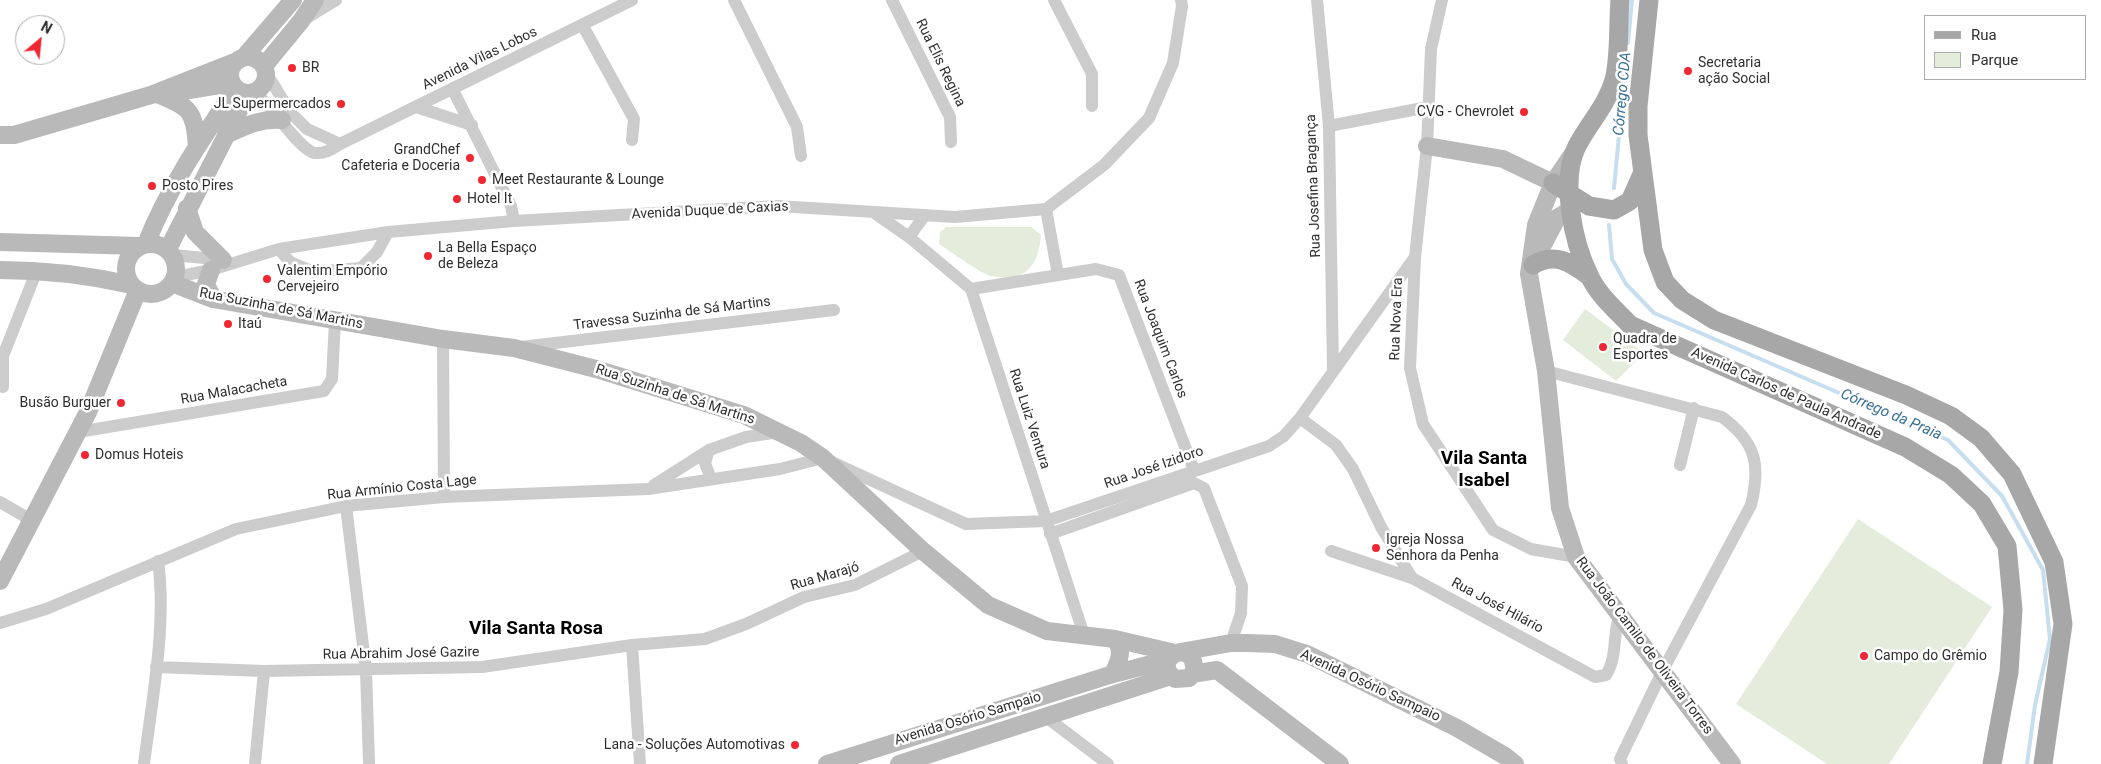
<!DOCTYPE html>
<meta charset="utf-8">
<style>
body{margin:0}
#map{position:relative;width:2101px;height:764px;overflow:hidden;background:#fff;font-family:Roboto,sans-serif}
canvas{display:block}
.legend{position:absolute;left:1924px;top:15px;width:162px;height:65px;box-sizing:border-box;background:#fff;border:1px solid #acacac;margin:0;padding:6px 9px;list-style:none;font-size:15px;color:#2f2f2f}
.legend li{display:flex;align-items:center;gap:10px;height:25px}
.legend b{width:25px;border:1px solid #acacac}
.north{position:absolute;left:15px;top:15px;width:50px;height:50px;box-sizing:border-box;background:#fff;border:1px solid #acacac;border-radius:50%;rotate:28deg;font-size:14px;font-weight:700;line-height:20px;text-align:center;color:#2f2f2f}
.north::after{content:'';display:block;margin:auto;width:18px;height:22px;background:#ef2733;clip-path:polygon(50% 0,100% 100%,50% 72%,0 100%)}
</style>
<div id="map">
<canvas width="2101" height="764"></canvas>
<ul class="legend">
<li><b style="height:6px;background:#a7a7a7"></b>Rua</li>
<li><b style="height:14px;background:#e4eddb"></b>Parque</li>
</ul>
<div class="north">N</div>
</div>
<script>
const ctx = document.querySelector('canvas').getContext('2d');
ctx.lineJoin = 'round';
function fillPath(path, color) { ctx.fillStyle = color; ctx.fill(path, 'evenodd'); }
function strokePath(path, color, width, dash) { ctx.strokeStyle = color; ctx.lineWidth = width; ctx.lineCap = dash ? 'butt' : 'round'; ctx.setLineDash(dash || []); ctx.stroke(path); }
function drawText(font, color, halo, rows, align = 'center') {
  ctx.font = font + ' Roboto,sans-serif'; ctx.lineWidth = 5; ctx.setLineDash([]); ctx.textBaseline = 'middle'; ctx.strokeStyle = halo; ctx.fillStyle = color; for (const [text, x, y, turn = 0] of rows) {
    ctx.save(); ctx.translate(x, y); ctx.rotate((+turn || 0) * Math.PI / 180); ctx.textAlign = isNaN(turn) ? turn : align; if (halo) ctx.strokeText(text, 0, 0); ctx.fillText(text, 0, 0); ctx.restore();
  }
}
const green = new Path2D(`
 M 946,227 L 1031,227 L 1041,235 C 1038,267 1026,282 991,276 C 981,274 950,251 939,244 L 940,232 Z
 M 1585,309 L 1644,353 L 1616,381 L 1563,340 Z
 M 1858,519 L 1992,607 L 1889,764 L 1827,764 L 1736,704 Z`);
const stream = new Path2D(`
 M 1628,43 L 1632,0
 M 1614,188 L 1625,72
 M 1609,225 L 1612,259 L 1626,284 L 1654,313 L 1948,440 L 2002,496 L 2043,570 L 2050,639 L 2035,705 L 2027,764`);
const street = new Path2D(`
 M 734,0 L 797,127 L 801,156
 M 892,0 L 950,117 L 951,142
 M 1054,0 L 1092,74 L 1092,106
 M 1317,0 L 1329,126 L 1333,371
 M 1442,0 L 1431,49 L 1427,146 L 1415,257 L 1410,368 L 1423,424 L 1493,530 L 1531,549 L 1576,557
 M 303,20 L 336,0
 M 583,26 L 634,119 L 632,140
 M 453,90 L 511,206 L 514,221
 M 254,91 C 270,104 300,151 315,153 C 325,154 332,149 340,144 L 307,129 L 291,113 L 265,71
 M 416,107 L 472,125
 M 1329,126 L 1428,107
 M 340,144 L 632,0
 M 1046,209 L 1058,275
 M 876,214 L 909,237 L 971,289 L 1084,635
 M 909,237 L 925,215
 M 279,249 L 290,262 L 314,272 L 361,268 L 377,252 L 388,232
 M 173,255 L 225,260
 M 176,277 L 211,270 L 279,249 L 388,232 L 514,221 L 778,206 L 955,217 L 1046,209 L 1104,165 L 1149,118 L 1173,63 L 1182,6 L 1181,0
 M 971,289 L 1096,269 L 1119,275 L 1194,470
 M 443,339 L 444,497
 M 521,347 L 834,310
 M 3,356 L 3,387
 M 0,357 L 3,356 L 37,270
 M 1546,371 L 1722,417 C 1756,442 1761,465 1751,505 L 1663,670 L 1620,759 L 1622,764
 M 1300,418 L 1336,445 L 1353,469 L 1381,527 L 1412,578 L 1595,677 L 1606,675 C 1618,656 1612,635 1620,613
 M 78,432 L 324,391 L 332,379 L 335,321
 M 709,450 L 705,463 L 711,479
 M 1680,465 L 1694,408
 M 654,485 L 709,450 L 746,437 L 779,432
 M 0,502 L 31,520
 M 346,506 L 366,670 L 369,764
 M 1050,534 L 1194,483 L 1204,488 L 1242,586 L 1241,613 L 1231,643
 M 1331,551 L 1412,578
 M 0,623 L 46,609 L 236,529 L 346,506 L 444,497 L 648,489 L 780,469 L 823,458 L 966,524 L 1046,521 L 1269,446 L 1284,436 L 1300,418 L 1415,257
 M 632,645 L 640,764
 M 156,667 L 264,671 L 482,667 L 632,645 L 705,639 L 746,624 L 804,597 L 855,585 L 923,551
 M 1046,717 L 1108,764
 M 144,764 C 152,699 167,625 158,561
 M 255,764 L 264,671`);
const secondary = new Path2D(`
 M 244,57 L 293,0
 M230 75a18 18 0 1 1 36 0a18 18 0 1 1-36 0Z
 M 264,66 L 301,21 L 315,0
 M 183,91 L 232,83
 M 157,94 C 191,107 194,111 197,146
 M 0,135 L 14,135 L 151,95 L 235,62
 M 226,135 C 245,126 261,118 282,120
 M 1427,146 L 1503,159 L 1553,183
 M 1574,152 L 1553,183 L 1536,225 L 1529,274 L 1546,371 L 1560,508 L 1576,557 L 1732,764
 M 187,208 L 195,232 L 223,260
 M 0,242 L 139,246
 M126 269a25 25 0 1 1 50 0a25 25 0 1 1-50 0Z
 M 146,244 C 168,188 203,137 236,88
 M 168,249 L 248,93
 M 1537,256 L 1557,218 L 1572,209
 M 0,270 C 45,270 88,275 132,285
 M 211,270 L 206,284 L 213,299
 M 172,283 L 213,299 L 443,339 L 514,348 L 596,369 L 744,415 L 801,443 L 823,458 L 923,551 L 988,605 L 1047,631 L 1115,639 L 1175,653
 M 0,581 L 88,412 L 138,290
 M 1184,652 L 1192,657 L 1195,670 L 1189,678 L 1175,679 L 1168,672 L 1166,663 L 1172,655 L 1180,652 L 1231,643 L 1247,643 L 1275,644 L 1307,654 L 1457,728 L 1505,756 L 1515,764
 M 1113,674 C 1119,661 1124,651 1115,639
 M 1192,674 L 1217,670 L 1340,764
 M 827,764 L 1113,674 L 1167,660
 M 899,764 L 1171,676`);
const primary = new Path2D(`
 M 1620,0 C 1618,23 1620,58 1614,80 C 1607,105 1589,123 1577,146 C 1560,180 1573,242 1589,275 C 1598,295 1615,309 1630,325 L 1905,447 L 1951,475 L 1982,504 L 2007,546 L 2013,610 L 2009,672 L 1992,764
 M 1649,0 L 1638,106 L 1638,135 L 1653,250 L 1665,282 L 1682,300 L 1714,320 L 1906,395 L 1951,416 L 1981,438 L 2012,474 L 2054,562 L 2063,624 L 2043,764
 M 1553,183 L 1589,206 L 1614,210 L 1630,201 L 1642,174
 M 1533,265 C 1555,252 1570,262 1589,276`);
const markers = [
 [292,68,5,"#ef2733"],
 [1688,71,5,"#ef2733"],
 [341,104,5,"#ef2733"],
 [1524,112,5,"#ef2733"],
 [470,158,5,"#ef2733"],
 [482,180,5,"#ef2733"],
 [152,186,5,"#ef2733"],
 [457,199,5,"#ef2733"],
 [428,256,5,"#ef2733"],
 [267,279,5,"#ef2733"],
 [228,324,5,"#ef2733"],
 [1603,347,5,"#ef2733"],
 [121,403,5,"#ef2733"],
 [85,455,5,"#ef2733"],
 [1376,548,5,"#ef2733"],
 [1864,656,5,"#ef2733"],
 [795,745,5,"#ef2733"]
];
const streetNames = [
 ["Avenida Vilas Lobos",480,59,-26],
 ["Rua Elis Regina",940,63,64],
 ["Rua Josefina Bragança",1314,186,-92],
 ["Avenida Duque de Caxias",710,211,-3],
 ["Rua Suzinha de Sá Martins",281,309,11],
 ["Travessa Suzinha de Sá Martins",672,314,-7],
 ["Rua Nova Era",1397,319,-88],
 ["Rua Joaquim Carlos",1160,339,69],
 ["Rua Malacacheta",234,391,-10],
 ["Avenida Carlos de Paula Andrade",1786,394,24],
 ["Rua Suzinha de Sá Martins",675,395,18],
 ["Rua Luiz Ventura",1029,419,72],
 ["Rua José Izidoro",1154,468,-19],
 ["Rua Armínio Costa Lage",402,488,-6],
 ["Rua Marajó",825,577,-16],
 ["Rua José Hilário",1497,606,28],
 ["Rua João Camilo de Oliveira Torres",1644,646,53],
 ["Rua Abrahim José Gazire",401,654,-1],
 ["Avenida Osório Sampaio",1370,686,25],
 ["Avenida Osório Sampaio",968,719,-17]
];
const poiNames = [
 ["Secretaria",1698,63],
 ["ação Social",1698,79],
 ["BR",302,68],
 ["JL Supermercados",331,104,"right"],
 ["CVG - Chevrolet",1514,112,"right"],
 ["GrandChef",460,150,"right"],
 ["Cafeteria e Doceria",460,166,"right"],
 ["Meet Restaurante & Lounge",492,180],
 ["Posto Pires",162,186],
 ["Hotel It",467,199],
 ["La Bella Espaço",438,248],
 ["de Beleza",438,264],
 ["Valentim Empório",277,271],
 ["Cervejeiro",277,287],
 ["Itaú",238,324],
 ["Quadra de",1613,339],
 ["Esportes",1613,355],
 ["Busão Burguer",111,403,"right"],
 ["Domus Hoteis",95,455],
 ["Igreja Nossa",1386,540],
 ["Senhora da Penha",1386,556],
 ["Campo do Grêmio",1874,656],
 ["Lana - Soluções Automotivas",785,745,"right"]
];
const waterNames = [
 ["Córrego CDA",1623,94,-85],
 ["Córrego da Praia",1891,415,23]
];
const districtNames = [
 ["Vila Santa",1484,459],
 ["Isabel",1484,481],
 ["Vila Santa Rosa",536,629]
];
fillPath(green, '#e4eddb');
strokePath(stream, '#c6deee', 4);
strokePath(street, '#ccc', 12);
strokePath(secondary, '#b9b9b9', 18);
strokePath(primary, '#a7a7a7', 19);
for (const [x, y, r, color] of markers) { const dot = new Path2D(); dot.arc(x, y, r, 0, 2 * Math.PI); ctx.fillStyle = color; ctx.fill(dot); strokePath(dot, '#fff', 2); }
drawText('14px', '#2f2f2f', '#fff', streetNames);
drawText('14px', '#2f2f2f', '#fff', poiNames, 'left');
drawText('italic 15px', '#387096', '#fff', waterNames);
drawText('bold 19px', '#000', '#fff', districtNames);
</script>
